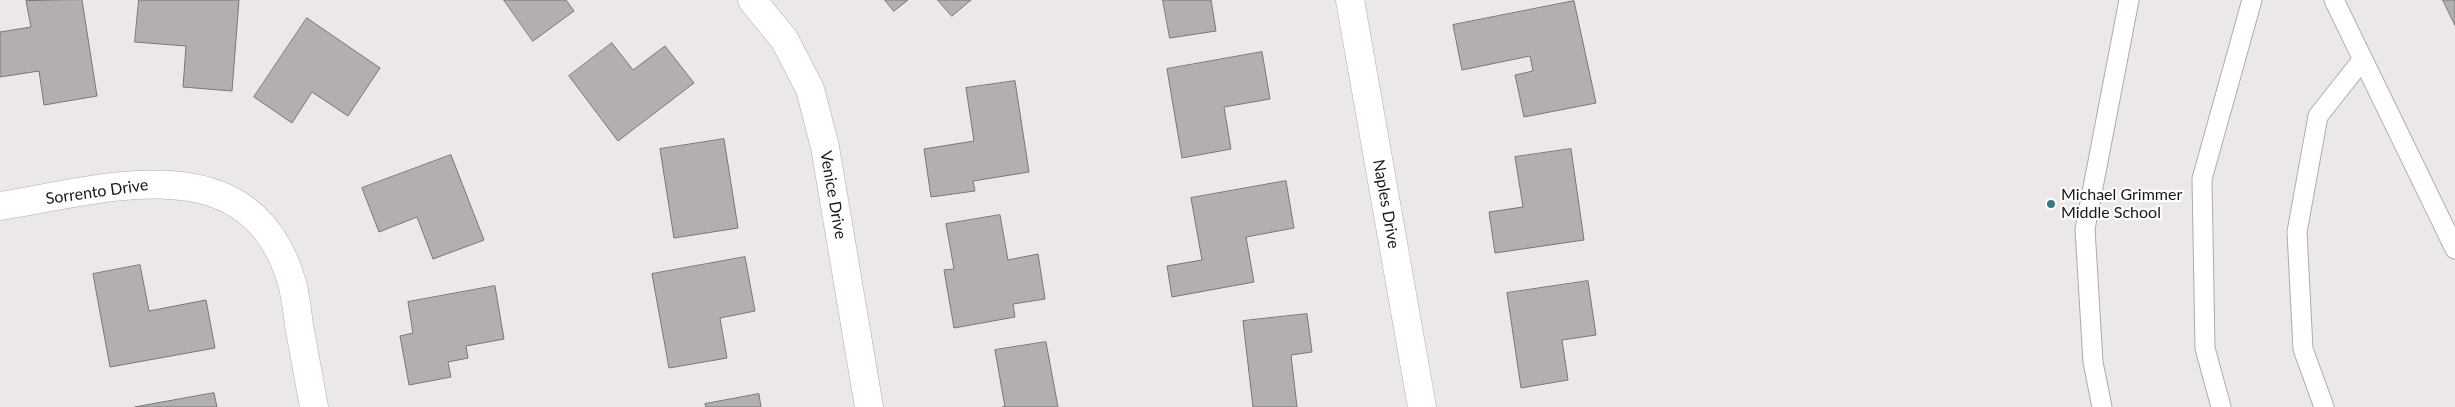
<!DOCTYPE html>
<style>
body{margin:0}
canvas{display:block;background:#ece8e8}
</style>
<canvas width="2455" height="407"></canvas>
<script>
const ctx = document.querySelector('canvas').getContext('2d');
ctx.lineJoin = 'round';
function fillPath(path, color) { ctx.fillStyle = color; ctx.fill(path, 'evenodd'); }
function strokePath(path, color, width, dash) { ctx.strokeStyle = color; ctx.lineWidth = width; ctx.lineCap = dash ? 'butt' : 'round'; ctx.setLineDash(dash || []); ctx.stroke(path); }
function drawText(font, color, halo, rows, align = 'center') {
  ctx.font = font + ' Lato,sans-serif'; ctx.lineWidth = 4.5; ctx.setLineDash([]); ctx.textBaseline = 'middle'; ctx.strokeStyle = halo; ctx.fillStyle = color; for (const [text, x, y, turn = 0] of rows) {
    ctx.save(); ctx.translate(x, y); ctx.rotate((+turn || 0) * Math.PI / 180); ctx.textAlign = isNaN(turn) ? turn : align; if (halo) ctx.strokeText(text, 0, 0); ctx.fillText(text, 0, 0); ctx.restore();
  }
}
const building = new Path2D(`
 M 82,0 L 97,96 L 44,105 L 39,71 L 0,77 L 0,32 L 31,27 L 26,1 Z
 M 139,0 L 239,0 L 232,91 L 183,87 L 186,46 L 135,42 Z
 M 504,0 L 566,0 L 574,11 L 533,41 Z
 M 885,0 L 908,0 L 894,11 Z
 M 938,0 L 971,0 L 952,16 Z
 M 1163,0 L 1211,0 L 1216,31 L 1170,38 Z
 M 2443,0 L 2455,0 L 2455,25 Z
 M 1574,1 L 1596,103 L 1524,117 L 1515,75 L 1533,71 L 1530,56 L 1462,70 L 1453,25 Z
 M 307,18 L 380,68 L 348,116 L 312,92 L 292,123 L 254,97 Z
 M 612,43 L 633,70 L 665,46 L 694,83 L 618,141 L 569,76 Z
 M 1262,52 L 1270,99 L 1224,107 L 1231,149 L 1182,158 L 1167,69 Z
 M 1015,81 L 1029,172 L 973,181 L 975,191 L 931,197 L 924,149 L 974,141 L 966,88 Z
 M 724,139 L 738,228 L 674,238 L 660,149 Z
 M 1571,149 L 1584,240 L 1495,253 L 1489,212 L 1523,207 L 1515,157 Z
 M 451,155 L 484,240 L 433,259 L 417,217 L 379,232 L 362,188 Z
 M 1286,181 L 1294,228 L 1246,237 L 1254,282 L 1172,297 L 1167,266 L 1202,260 L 1191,198 Z
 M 1000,215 L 1008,260 L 1038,254 L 1045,299 L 1013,304 L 1015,317 L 954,328 L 944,270 L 954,269 L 946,224 Z
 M 745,257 L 755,311 L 720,318 L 727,358 L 669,368 L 652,274 Z
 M 140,265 L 149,311 L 206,300 L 215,348 L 110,367 L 93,274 Z
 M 1588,281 L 1596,335 L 1562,340 L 1568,380 L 1521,388 L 1507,293 Z
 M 495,286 L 504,339 L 466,346 L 468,358 L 448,362 L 451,377 L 409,385 L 400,336 L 413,333 L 408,302 Z
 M 1307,314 L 1312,352 L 1291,355 L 1297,407 L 1253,407 L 1243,321 Z
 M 1046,342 L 1058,407 L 1002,407 L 1005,407 L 995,350 Z
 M 214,393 L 217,407 L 135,407 Z
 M 759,394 L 761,407 L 706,407 L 705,404 Z`);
const lane = new Path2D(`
 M 2334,0 L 2455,249
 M 2102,407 L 2093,362 L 2085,229 L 2129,0
 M 2221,407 L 2205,348 L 2202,179 L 2252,0
 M 2324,407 L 2303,349 L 2297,232 L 2318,116 L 2363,59`);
const street = new Path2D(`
 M 752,0 L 784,39 L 810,89 L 825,147 L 869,407
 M 1350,0 L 1422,407
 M 0,206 C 107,189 251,141 292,283 C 296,297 297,311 299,325 C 304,352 309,380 314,407`);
const markers = [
 [2051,204,5,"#367989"]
];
const streetNames = [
 ["Sorrento Drive",97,192,-8],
 ["Venice Drive",833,195,80],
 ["Naples Drive",1386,204,80]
];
const poiNames = [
 ["Michael Grimmer",2061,195],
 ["Middle School",2061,213]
];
fillPath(building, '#b3afb0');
strokePath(building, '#797676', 1);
strokePath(lane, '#afabab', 21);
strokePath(street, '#afabab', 29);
strokePath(lane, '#fff', 19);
strokePath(street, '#fff', 28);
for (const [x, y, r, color] of markers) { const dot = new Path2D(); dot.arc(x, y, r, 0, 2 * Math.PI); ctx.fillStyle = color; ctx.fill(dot); strokePath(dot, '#fff', 2); }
drawText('16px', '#191818', '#fff', streetNames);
drawText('16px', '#191818', '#fff', poiNames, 'left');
</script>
